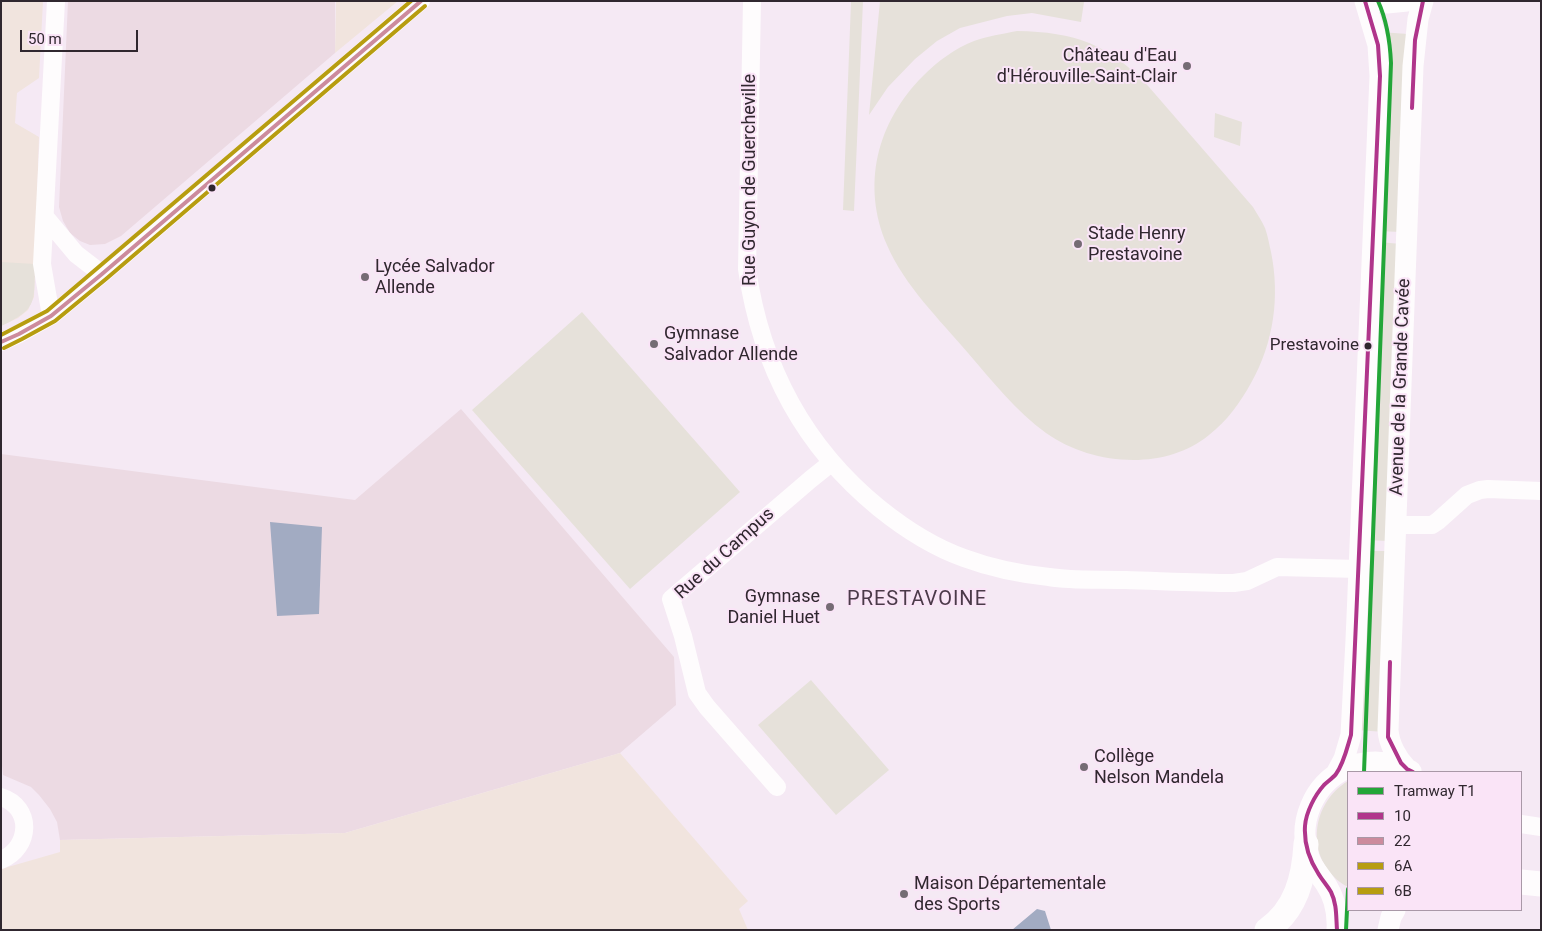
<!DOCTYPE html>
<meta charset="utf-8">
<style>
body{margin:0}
#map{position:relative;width:1542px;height:931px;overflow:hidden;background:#f5e9f4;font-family:Roboto,sans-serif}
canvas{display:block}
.frame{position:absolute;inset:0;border:2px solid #30272f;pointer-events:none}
.legend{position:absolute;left:1347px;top:771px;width:175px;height:140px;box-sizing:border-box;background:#fae4f7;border:1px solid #a998a7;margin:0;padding:6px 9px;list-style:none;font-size:15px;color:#30272f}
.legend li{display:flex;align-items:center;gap:10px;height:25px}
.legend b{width:25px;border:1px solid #a998a7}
.scale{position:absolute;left:20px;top:30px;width:118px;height:22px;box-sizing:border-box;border:2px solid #30272f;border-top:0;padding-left:6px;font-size:15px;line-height:18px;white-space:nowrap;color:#30272f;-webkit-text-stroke:4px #fae4f7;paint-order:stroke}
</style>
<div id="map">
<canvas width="1542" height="931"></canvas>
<div class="frame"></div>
<ul class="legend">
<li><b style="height:6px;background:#23a638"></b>Tramway T1</li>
<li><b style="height:6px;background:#b0358b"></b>10</li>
<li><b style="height:6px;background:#cc8b9d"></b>22</li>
<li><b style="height:6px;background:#b79d10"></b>6A</li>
<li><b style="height:6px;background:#b79d10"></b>6B</li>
</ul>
<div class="scale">50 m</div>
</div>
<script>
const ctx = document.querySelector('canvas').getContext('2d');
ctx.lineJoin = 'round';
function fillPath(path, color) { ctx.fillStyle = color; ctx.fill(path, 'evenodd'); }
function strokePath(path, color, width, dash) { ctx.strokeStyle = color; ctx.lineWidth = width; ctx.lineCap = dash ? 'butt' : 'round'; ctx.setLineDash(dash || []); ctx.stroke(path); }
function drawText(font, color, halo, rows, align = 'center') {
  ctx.font = font + ' Roboto,sans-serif'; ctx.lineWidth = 4; ctx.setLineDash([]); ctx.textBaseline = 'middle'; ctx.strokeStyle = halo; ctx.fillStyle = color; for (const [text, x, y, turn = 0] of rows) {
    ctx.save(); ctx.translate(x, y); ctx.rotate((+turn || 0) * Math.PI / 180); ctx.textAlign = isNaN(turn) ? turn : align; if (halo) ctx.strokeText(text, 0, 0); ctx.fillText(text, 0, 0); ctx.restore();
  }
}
const commercial = new Path2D(`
 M 68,1 L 335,1 L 335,53 L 121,236 L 105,244 L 90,245 L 80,241 L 70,233 L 63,221 L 59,207 Z
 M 461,409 L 674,657 L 676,705 L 620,753 L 345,833 L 60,840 L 57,822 L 50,809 L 39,795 L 31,787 L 3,775 L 1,756 L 1,454 L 355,500 Z`);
const industrial = new Path2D(`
 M 1,1 L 43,1 L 39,78 L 17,93 L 15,123 L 39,137 L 34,297 L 28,310 L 18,318 L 1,326 Z
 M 336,1 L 398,1 L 335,53 Z
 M 620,753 L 748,901 L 739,909 L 748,930 L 1,930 L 1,869 L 60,852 L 60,840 L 345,833 Z`);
const green = new Path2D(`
 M 835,1 L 863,1 L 854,211 L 843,210 L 851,2 Z
 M 880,1 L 1070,1 L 1084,2 L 1081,22 L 1032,13 L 1007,16 L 960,28 L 937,41 L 915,59 L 888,87 L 869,115 Z
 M 1017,31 C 1075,32 1109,44 1149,87 L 1253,207 C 1257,214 1262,221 1265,228 C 1268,236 1269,244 1271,252 C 1280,296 1274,343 1251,383 C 1240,403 1227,421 1209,435 C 1164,472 1091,465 1046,433 C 1016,411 992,381 968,353 C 940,320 904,285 887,245 C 861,185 877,122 923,76 C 937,62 955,48 974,41 C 988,36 1002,34 1017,31 Z
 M 1380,32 L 1408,34 L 1400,232 L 1378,231 Z
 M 1215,113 L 1242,122 L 1240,146 L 1214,137 Z
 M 1379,242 L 1401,244 L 1387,541 L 1367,540 Z
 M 1,262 L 35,264 C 34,302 38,309 1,326 Z
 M 582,312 L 740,492 L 630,589 L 472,410 Z
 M 1366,551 L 1387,551 L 1385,732 L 1356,730 Z
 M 811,680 L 889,770 L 836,815 L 758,725 Z
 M 1348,781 L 1348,887 C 1305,864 1308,805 1348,781 Z`);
const water = new Path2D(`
 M 270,522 L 322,527 L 319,614 L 277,616 Z
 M 1037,909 L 1045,911 L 1051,930 L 1012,930 Z`);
const minor = new Path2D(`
 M 752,1 L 747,269 C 761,366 803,446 879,508 C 905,529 933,547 964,558 C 991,568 1020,574 1049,577 C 1074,581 1100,579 1125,580 C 1161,581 1198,583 1234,583 L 1247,581 L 1277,567 L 1359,569
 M 46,218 L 76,254 L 102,274
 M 51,316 L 42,264 L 56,1
 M 1,342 L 19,334 L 51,316 L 102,274 L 421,1
 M 1396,525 L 1432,525 L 1438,521 L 1467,495 L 1480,490 L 1488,489 L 1541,491
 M 777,787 L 707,707 L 697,693 L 683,636 L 671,599 L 811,479 L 831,463
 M 1,797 C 33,807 31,848 1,860
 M 1521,824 L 1541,827`);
const major = new Path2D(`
 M 1380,1 L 1387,3 L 1407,1
 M 1407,769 C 1397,759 1389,744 1388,730 L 1413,66 L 1418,19 L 1423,1
 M 1336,774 L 1344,759 L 1351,735 L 1356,640 L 1380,76 L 1378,45 L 1365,1
 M 1337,930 C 1338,913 1334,896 1325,883 C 1319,874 1312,867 1309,857 C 1297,823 1313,785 1345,769 C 1366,759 1390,760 1411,771
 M 1388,930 L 1391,917 L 1395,910`);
const highway = new Path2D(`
 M 1521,882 L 1541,884
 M 1267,930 C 1296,910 1304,878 1306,844`);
const bus1 = new Path2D(`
 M 1412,108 L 1415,40 L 1423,1
 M 1390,662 L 1388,737 L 1401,763 L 1407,769 L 1413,772
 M 1337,930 C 1336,917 1337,904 1331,892 C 1327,885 1322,880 1318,873 C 1309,859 1304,842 1305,826 C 1306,812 1315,795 1324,785 C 1328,781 1333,778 1336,774 C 1344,763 1347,748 1351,735 L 1380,76 L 1378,45 L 1365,1`);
const bus2 = new Path2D(`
 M 1,342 L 19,334 L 51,316 L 102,274 L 421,1`);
const bus3 = new Path2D(`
 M 4,348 L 22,339 L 55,321 L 106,279 L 425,6`);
const bus4 = new Path2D(`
 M 1,335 L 47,311 L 411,1`);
const tram1 = new Path2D(`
 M 1364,772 L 1391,63 C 1390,41 1387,21 1378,1
 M 1346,930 L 1348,889`);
const markers = [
 [1187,66,5,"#756b74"],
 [212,188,4.5,"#30272f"],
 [1078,244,5,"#756b74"],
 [365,277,5,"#756b74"],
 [654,344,5,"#756b74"],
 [1368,346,4.5,"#30272f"],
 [830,607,5,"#756b74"],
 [1084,767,5,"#756b74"],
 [904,894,5,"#756b74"]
];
const busNames = [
 ["Prestavoine",1359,346]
];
const poiNames = [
 ["Château d'Eau",1177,56,"right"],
 ["d'Hérouville-Saint-Clair",1177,77,"right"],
 ["Stade Henry",1088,234],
 ["Prestavoine",1088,255],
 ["Lycée Salvador",375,267],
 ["Allende",375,288],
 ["Gymnase",664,334],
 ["Salvador Allende",664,355],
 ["Gymnase",820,597,"right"],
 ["Daniel Huet",820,618,"right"],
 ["Collège",1094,757],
 ["Nelson Mandela",1094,778],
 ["Maison Départementale",914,884],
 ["des Sports",914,905]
];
const streetNames = [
 ["Rue Guyon de Guercheville",750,180,-90],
 ["Avenue de la Grande Cavée",1401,387,-88],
 ["Rue du Campus",725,554,-42]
];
const quarterNames = [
 ["PRESTAVOINE",917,600]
];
fillPath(commercial, '#ecdae3');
fillPath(industrial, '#f1e4de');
fillPath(green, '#e6e1da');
fillPath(water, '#a2abc2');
strokePath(minor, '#fefcfd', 18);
strokePath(major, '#fefcfd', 21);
strokePath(highway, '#fefcfd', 25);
strokePath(bus1, '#b0358b', 4);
strokePath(bus2, '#cc8b9d', 4);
strokePath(bus3, '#b79d10', 4);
strokePath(bus4, '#b79d10', 4);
strokePath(tram1, '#23a638', 4);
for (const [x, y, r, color] of markers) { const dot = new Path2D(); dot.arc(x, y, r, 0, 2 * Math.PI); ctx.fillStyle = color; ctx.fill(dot); strokePath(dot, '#fae4f7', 2); }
drawText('17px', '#30272f', '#fae4f7', busNames, 'right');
drawText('18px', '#30272f', '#fae4f7', poiNames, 'left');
drawText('18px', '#30272f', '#fae4f7', streetNames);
ctx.letterSpacing = '1px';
drawText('20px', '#4b3a49', '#fae4f7', quarterNames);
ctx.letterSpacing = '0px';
</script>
